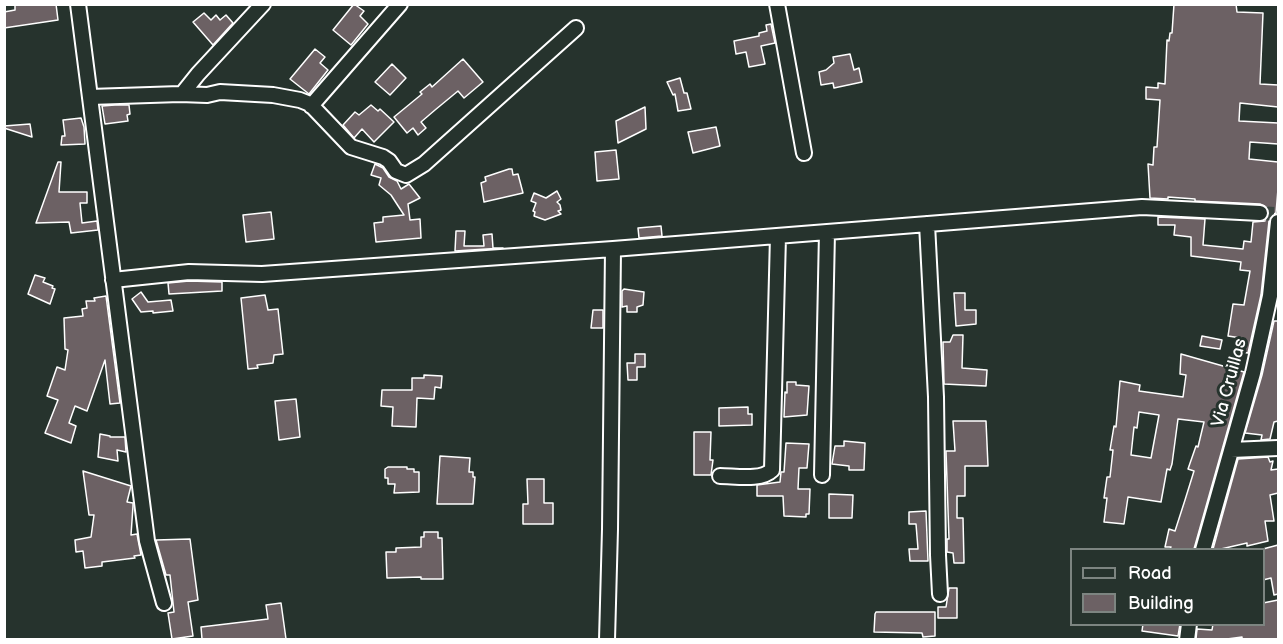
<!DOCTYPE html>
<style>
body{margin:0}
#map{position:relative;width:1283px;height:644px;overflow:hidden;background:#26332d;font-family:"Balsamiq Sans",sans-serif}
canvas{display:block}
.frame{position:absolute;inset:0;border:6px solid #fff;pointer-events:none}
.legend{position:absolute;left:1070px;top:548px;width:195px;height:78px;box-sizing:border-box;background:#26332d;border:2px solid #7d8581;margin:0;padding:8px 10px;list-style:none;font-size:18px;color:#fff}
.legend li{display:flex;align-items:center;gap:12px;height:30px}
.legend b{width:30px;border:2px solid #7d8581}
</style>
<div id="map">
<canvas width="1283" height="644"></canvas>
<div class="frame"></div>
<ul class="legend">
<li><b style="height:8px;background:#26332d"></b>Road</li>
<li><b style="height:16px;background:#6c6164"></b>Building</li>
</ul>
</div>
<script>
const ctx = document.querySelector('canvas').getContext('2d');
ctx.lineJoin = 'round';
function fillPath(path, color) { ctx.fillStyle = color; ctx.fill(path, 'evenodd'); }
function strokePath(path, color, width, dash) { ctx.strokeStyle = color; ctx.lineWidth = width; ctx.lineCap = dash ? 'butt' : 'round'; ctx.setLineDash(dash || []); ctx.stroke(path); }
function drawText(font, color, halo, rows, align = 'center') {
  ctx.font = font + ' "Balsamiq Sans",sans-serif'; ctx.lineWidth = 6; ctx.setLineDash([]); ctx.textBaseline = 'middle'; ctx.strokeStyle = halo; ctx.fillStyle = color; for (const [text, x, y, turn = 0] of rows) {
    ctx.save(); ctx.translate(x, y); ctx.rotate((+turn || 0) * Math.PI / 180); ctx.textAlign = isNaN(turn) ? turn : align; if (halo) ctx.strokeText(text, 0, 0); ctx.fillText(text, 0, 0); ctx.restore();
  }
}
const building = new Path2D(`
 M 15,4 L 56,4 L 58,20 L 4,28 L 4,12 L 15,10 Z
 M 354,4 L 364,11 L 360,16 L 368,24 L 351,45 L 333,30 Z
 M 1174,4 L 1236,4 L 1237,12 L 1263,13 L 1260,84 L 1278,85 L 1278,107 L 1240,103 L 1239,121 L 1278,123 L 1278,144 L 1250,142 L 1249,159 L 1278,162 L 1278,189 L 1276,213 L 1271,216 L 1269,221 L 1261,295 L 1248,353 L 1239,352 L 1241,338 L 1228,336 L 1233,304 L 1244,305 L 1250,271 L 1240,270 L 1241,262 L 1191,256 L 1191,237 L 1174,235 L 1175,225 L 1158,225 L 1158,217 L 1205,219 L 1203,245 L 1243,249 L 1244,241 L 1251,242 L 1253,222 L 1265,221 L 1269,214 L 1268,208 L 1260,204 L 1195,201 L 1195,199 L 1168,197 L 1168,199 L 1150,198 L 1148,164 L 1153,165 L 1154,147 L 1157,147 L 1160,100 L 1146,99 L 1146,87 L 1158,88 L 1158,83 L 1165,84 L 1167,40 L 1169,41 L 1170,33 L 1172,33 Z
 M 204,13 L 211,20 L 216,15 L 220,20 L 226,15 L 233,23 L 213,45 L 193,22 Z
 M 771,24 L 775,43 L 761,46 L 765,64 L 749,67 L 746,52 L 736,54 L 734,41 L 759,36 L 759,33 L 767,31 L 766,25 Z
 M 315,49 L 325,57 L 320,63 L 328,70 L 309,94 L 290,79 Z
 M 850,54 L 854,70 L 859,68 L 862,82 L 834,88 L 833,83 L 821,85 L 819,72 L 826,70 L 834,63 L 833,57 Z
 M 463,59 L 483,82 L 464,98 L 458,91 L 435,110 L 421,122 L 426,128 L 418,135 L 413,128 L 407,133 L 394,117 L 422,94 L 420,92 L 430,84 L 432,87 Z
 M 392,64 L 406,78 L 390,95 L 375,82 Z
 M 680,78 L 684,93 L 687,93 L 691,109 L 678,111 L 675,94 L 673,95 L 667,82 Z
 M 115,105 L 129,105 L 130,114 L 127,115 L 128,121 L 105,124 L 102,106 Z
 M 371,105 L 378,111 L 380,109 L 394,122 L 374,142 L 362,129 L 354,138 L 343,125 L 355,112 L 359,115 Z
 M 645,107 L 646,129 L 618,143 L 616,121 Z
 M 81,118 L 84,127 L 85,144 L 61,145 L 62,136 L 65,136 L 63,120 Z
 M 30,124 L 32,137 L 4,128 L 4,126 Z
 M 716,127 L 720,146 L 693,153 L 688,132 Z
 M 616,150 L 619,179 L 597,181 L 595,152 Z
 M 58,162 L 61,162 L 59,192 L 87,192 L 87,203 L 80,203 L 82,223 L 97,221 L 98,230 L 71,233 L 69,222 L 36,223 Z
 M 375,164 L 383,168 L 389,177 L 397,181 L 401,189 L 409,184 L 420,198 L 408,204 L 410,220 L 420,219 L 421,238 L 376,242 L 374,223 L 383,222 L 383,217 L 404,215 L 391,195 L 379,185 L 381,178 L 371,175 Z
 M 509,169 L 512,169 L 513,175 L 518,174 L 523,193 L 484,202 L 481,183 L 486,181 L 485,177 Z
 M 557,191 L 561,199 L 557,202 L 560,205 L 561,210 L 558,211 L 561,214 L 545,220 L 534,216 L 535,212 L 533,211 L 536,203 L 531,201 L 534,193 L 546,198 Z
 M 271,212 L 274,239 L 246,242 L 243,215 Z
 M 661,226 L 662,236 L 639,238 L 638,228 Z
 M 456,231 L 465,231 L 464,246 L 484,246 L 483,235 L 492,234 L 493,248 L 503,248 L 455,251 Z
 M 35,275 L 45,278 L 43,282 L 53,286 L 52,288 L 55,289 L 50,304 L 28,294 Z
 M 189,281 L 222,282 L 222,291 L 169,294 L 168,283 Z
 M 624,289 L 644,292 L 643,305 L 637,307 L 637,312 L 627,312 L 627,306 L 622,307 L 622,291 Z
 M 141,292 L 148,302 L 171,300 L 173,311 L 153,313 L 153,311 L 141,312 L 132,299 Z
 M 954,293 L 965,293 L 965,310 L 976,310 L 976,324 L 956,326 Z
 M 265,295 L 268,310 L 278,309 L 283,354 L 274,355 L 273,363 L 257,365 L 258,368 L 248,369 L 241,298 Z
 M 106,296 L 120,403 L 110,404 L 105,360 L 87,411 L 75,406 L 69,423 L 76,426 L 71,443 L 45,433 L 58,400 L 47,396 L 57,367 L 65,370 L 68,350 L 65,349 L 64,318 L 83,316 L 82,309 L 87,308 L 86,301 L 95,301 L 94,298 Z
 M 593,310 L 603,310 L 603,328 L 591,328 Z
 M 1274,321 L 1278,321 L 1278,421 L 1274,422 L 1270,439 L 1261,440 L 1262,435 L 1245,433 L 1262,375 Z
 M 953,335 L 963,335 L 962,368 L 987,370 L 986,386 L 944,384 L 943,342 L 950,342 Z
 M 1202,336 L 1222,340 L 1220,349 L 1200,346 Z
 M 635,354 L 645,354 L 645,367 L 637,367 L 637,380 L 628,380 L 627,363 L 635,363 Z
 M 1181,354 L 1244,372 L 1194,549 L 1170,549 L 1171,547 L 1165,547 L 1169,529 L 1175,531 L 1185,500 L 1194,471 L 1188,469 L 1196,446 L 1198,447 L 1204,422 L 1178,419 L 1172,464 L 1170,470 L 1167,469 L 1161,502 L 1128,497 L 1124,524 L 1104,522 L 1107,498 L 1104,498 L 1107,477 L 1110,477 L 1113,450 L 1110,450 L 1114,426 L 1116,427 L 1120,381 L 1140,385 L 1139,391 L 1183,397 L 1186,375 L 1180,374 ZM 1139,412 L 1159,415 L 1151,458 L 1131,455 L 1134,427 L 1137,428 Z
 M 424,375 L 442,376 L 441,388 L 435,387 L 434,399 L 417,398 L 416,427 L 392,426 L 393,407 L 381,406 L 382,390 L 412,390 L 412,378 L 424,378 Z
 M 787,382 L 796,382 L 796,385 L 809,386 L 807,415 L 784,417 L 785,392 L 787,393 Z
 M 296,399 L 300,437 L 279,440 L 275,401 Z
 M 748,407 L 748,414 L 752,414 L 752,425 L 719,426 L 719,408 Z
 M 953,421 L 986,421 L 988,466 L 965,466 L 965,496 L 957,496 L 957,518 L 963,518 L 964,563 L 954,563 L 953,553 L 947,552 L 947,539 L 949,539 L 946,451 L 955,451 Z
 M 694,432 L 711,432 L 710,460 L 713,460 L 711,475 L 694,475 Z
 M 100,434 L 110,436 L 110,437 L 125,437 L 126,452 L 117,450 L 118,461 L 98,457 Z
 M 844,441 L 865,443 L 864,470 L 849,470 L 849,466 L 832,464 L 835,446 L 844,446 Z
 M 786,443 L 809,444 L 807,468 L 799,468 L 798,489 L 810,489 L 809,514 L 806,514 L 806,517 L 784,516 L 783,496 L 757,496 L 757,485 L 780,482 L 781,472 L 784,472 Z
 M 440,456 L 470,458 L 469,472 L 473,472 L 473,477 L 475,477 L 473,504 L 437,504 Z
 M 1268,457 L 1270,462 L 1273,461 L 1271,470 L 1278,469 L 1278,493 L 1270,495 L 1274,521 L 1265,521 L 1268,541 L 1247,546 L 1247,543 L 1221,549 L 1213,549 L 1238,459 Z
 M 388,467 L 407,467 L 407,469 L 414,469 L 414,472 L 419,472 L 419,492 L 394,493 L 395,484 L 388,484 L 388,478 L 385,478 L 385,469 Z
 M 83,471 L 131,486 L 127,502 L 133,503 L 133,506 L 131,535 L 137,534 L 141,555 L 134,556 L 135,558 L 102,562 L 102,566 L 85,568 L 83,551 L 76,552 L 75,540 L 91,537 L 94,515 L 89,515 Z
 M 527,479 L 544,479 L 544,503 L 553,503 L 553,524 L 523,524 L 523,504 L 528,504 Z
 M 829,494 L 853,495 L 852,518 L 829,518 Z
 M 926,511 L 928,561 L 910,561 L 909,549 L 918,549 L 916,524 L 909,524 L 909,512 Z
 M 424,532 L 438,532 L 438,538 L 442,538 L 443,579 L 421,579 L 421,577 L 387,578 L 386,552 L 396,552 L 396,548 L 421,547 L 421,537 L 424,537 Z
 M 190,539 L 198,600 L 188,602 L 193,636 L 172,639 L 168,613 L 174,612 L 170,575 L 166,575 L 156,540 Z
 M 1278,545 L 1278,594 L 1274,595 L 1271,578 L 1263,580 L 1263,549 Z
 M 949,588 L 957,588 L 957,618 L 938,618 L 938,607 L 946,607 Z
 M 1278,600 L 1278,639 L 1242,639 L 1242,637 L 1227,639 L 1196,639 L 1197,629 L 1212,630 L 1213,624 L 1263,624 L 1263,603 Z
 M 281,603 L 286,639 L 202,639 L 201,627 L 268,619 L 266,605 Z
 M 876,612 L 935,612 L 935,636 L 923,637 L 922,633 L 874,632 L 875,614 Z
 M 1143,624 L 1180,624 L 1178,636 L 1142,631 Z`);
const streetTunnel = new Path2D(`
 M 1260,213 L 1276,214`);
const street = new Path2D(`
 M 78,4 L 147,541 L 164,603
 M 777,4 L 804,153
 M 182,94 L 198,74 L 263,4
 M 90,97 L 180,94 L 207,95 L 220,92 L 273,95 L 300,100 L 310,104 L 351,147 L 383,157 L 389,161 L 396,171 L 406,175 L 424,164 L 576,28
 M 311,106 L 400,4
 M 927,224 L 936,397 L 938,555 L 940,594
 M 113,280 L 189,272 L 262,274 L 613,249 L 1142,207 L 1260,213
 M 1231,450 L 1278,448
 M 822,475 L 827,232
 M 720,476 C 735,476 761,481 772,470 L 778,236
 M 1203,550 L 1253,373 L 1270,296 L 1278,222
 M 607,640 L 610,529 L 613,249
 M 1187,640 L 1189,624`);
const streetNames = [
 ["Via Cruillas",1230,383,-75]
];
fillPath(building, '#6c6164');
strokePath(building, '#fff', 1.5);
strokePath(streetTunnel, '#3c4742', 14, [14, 7]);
strokePath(street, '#fff', 18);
strokePath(street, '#26332d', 14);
drawText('18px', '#fff', '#26332d', streetNames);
</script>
